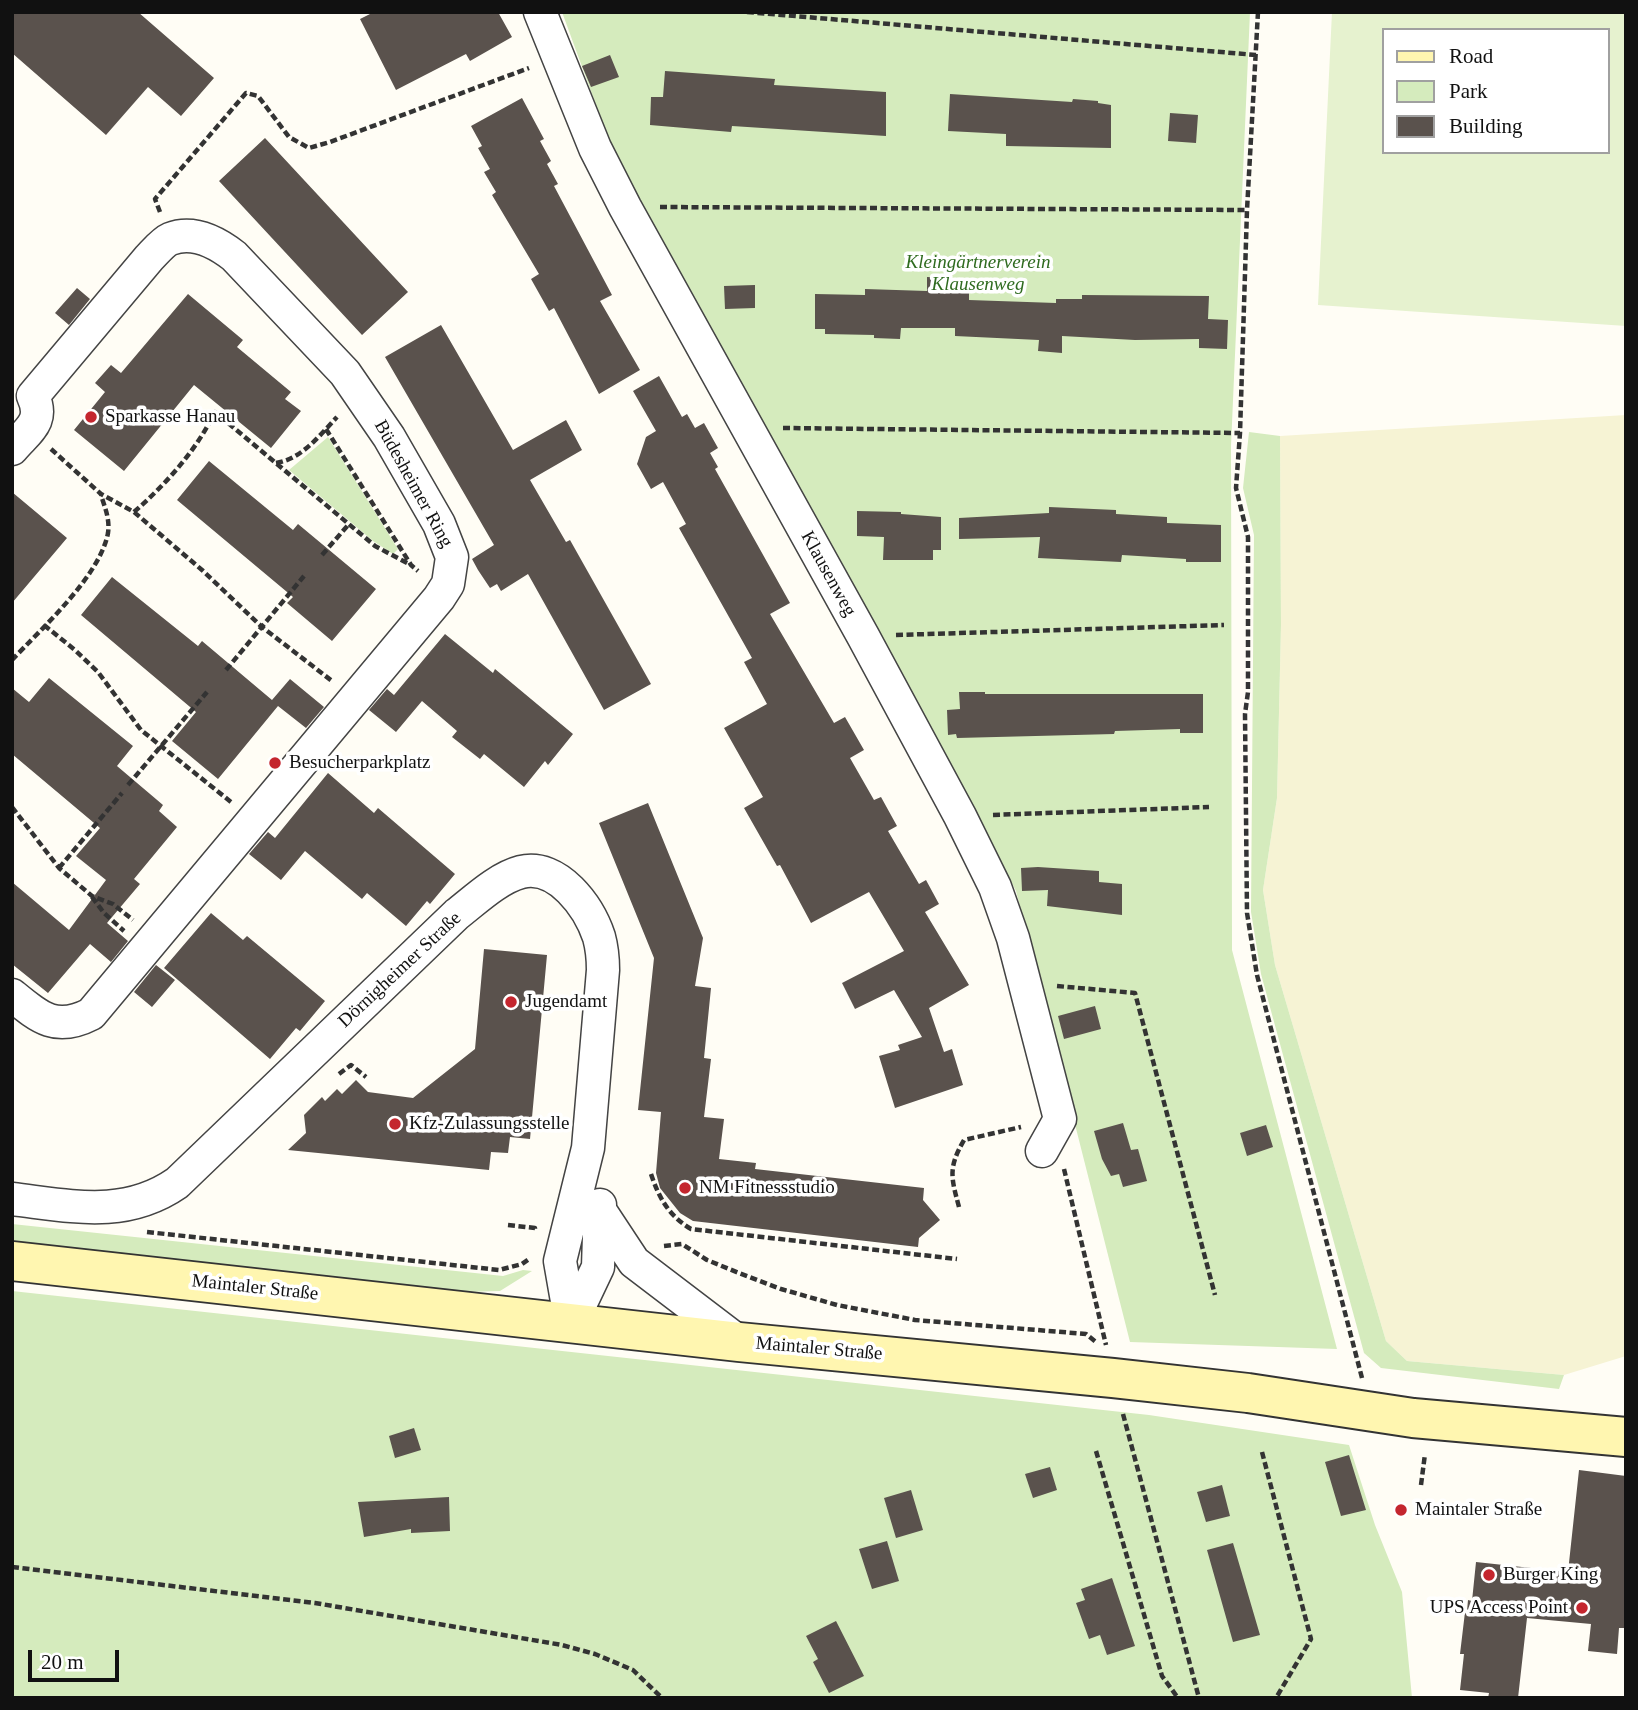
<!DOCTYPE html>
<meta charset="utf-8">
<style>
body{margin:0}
#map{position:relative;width:1638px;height:1710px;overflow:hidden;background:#fffdf5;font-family:Georgia,serif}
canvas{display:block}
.frame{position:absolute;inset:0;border:14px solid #111;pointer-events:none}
.legend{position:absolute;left:1382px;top:28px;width:228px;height:126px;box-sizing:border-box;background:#fff;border:2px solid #a0a0a0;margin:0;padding:9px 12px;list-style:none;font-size:21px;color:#111}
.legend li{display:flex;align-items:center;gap:14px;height:35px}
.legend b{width:35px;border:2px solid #a0a0a0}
.scale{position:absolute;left:28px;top:1650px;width:91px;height:32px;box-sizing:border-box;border:4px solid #111;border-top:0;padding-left:9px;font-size:21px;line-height:24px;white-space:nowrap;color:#111;-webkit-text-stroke:5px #fff;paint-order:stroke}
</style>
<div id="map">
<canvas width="1638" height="1710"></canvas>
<div class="frame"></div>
<ul class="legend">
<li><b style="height:9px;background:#fff6b0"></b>Road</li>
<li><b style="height:19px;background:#d5ebbd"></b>Park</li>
<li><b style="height:19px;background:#5a524d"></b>Building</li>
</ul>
<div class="scale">20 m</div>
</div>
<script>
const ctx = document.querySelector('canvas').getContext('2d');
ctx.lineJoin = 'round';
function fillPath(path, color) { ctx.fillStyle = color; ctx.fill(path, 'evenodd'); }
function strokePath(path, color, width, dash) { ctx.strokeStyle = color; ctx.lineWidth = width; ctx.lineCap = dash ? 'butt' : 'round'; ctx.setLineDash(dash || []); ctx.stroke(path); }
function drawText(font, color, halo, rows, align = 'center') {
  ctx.font = font + ' Georgia,serif'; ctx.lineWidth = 7; ctx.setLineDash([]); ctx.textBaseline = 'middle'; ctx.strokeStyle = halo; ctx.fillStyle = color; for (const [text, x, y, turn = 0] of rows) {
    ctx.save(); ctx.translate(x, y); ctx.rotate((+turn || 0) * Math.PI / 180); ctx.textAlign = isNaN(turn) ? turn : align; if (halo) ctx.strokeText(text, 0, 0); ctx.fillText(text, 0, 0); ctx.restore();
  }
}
const farmland = new Path2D(`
 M 1626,415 L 1626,1356 L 1564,1375 L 1407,1361 L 1386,1341 L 1275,965 L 1263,890 L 1277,798 L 1281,625 L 1280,436 Z`);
const green = new Path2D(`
 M 562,12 L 1250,12 L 1231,446 L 1232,950 L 1337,1349 L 1130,1342 L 1016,891 L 976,815 L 691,303 L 611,146 Z
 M 1249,432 L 1280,436 L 1281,625 L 1277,798 L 1263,890 L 1275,965 L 1386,1341 L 1407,1361 L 1564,1375 L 1559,1389 L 1381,1368 L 1364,1353 L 1261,974 L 1251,912 L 1254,535 L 1243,488 Z
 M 328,437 L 398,549 L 393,554 L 373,541 L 289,470 Z
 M 12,1224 L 503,1276 L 523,1270 L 532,1271 L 500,1291 L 465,1292 L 12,1244 Z
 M 12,1291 L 1149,1415 L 1349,1445 L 1375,1525 L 1402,1592 L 1412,1698 L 12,1698 Z`);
const pitch = new Path2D(`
 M 1332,12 L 1626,12 L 1626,326 L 1318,305 ZM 1384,30 L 1608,30 L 1608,152 L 1384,152 Z`);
const building = new Path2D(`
 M 12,12 L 138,12 L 214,78 L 181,116 L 148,87 L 106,135 L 12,53 Z
 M 374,12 L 498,12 L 512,37 L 470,61 L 466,54 L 396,90 L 360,19 Z
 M 610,55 L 619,77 L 591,87 L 582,66 Z
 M 665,71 L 775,79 L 774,85 L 886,92 L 886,136 L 732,126 L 731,132 L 650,125 L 651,97 L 663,97 Z
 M 950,94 L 1072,102 L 1073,99 L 1098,101 L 1098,103 L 1111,105 L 1111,148 L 1006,146 L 1006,134 L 948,131 Z
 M 522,98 L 544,139 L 540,141 L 551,161 L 547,164 L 558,184 L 554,186 L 612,295 L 600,301 L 640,370 L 599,394 L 554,308 L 549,311 L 531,279 L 539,274 L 492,195 L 496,192 L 484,172 L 490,169 L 478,148 L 482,146 L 471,126 Z
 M 1170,113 L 1198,115 L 1196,143 L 1168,141 Z
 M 265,138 L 408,292 L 362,335 L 219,181 Z
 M 927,277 L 950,278 L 950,292 L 969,293 L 969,300 L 1056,303 L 1056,299 L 1082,299 L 1082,295 L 1209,296 L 1208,319 L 1228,320 L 1227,349 L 1199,348 L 1199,339 L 1135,340 L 1062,336 L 1062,353 L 1038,351 L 1039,340 L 955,336 L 955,328 L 901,328 L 900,339 L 874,338 L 874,335 L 825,334 L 825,329 L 815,329 L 815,294 L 865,295 L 865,289 L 927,291 Z
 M 755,285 L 755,308 L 725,309 L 724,286 Z
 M 77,288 L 90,299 L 69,325 L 55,313 Z
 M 188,294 L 243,340 L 237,347 L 291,392 L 285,399 L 301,411 L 271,448 L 194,385 L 124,471 L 74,430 L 105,392 L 95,383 L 111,365 L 121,373 Z
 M 441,325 L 513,450 L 566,420 L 582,450 L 530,480 L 566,542 L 570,540 L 651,684 L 604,710 L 528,574 L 501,591 L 497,584 L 490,588 L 478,570 L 472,559 L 494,545 L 385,357 Z
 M 659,376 L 682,417 L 687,414 L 695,428 L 704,423 L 718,448 L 710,453 L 718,467 L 715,469 L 790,603 L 770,614 L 834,723 L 845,717 L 864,750 L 850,758 L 874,800 L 881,797 L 897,826 L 888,831 L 919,884 L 926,880 L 939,904 L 925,912 L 969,985 L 929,1008 L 944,1052 L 952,1049 L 963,1085 L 895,1108 L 879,1056 L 900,1050 L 898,1045 L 922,1037 L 894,990 L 855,1009 L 842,983 L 904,951 L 869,892 L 811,923 L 780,865 L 777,866 L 744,808 L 763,797 L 724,728 L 767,704 L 744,662 L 752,658 L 679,528 L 686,524 L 663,482 L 651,489 L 637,464 L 646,437 L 656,431 L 633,391 Z
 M 209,461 L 293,530 L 298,524 L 376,589 L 332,641 L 287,603 L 293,597 L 177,500 Z
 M 12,492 L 67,538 L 12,603 Z
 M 1049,507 L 1116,510 L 1116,514 L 1167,517 L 1167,523 L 1221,525 L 1221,562 L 1186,562 L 1186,559 L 1122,555 L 1121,562 L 1038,558 L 1040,537 L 959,539 L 959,518 L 1049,513 Z
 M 857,511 L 901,512 L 901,514 L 941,517 L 941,550 L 933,550 L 933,560 L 883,560 L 884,537 L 857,536 Z
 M 112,577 L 198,646 L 202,641 L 272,700 L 290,679 L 324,707 L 306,728 L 278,706 L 218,779 L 172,741 L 196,712 L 81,615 Z
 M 445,634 L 493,673 L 495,669 L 573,734 L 548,765 L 545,761 L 524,787 L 484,754 L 480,759 L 452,737 L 457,731 L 422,701 L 396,732 L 369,710 L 387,689 L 394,695 Z
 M 49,678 L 133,746 L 117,766 L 163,805 L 159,811 L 177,827 L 134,879 L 140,884 L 107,923 L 128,941 L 111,962 L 90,944 L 48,993 L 12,964 L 12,882 L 69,930 L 106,880 L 76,856 L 100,828 L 12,754 L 12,688 L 29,702 Z
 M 959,692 L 985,692 L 985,694 L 1203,694 L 1203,733 L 1180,733 L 1180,729 L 1115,731 L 1114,734 L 957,738 L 956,734 L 948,735 L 947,710 L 960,709 Z
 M 328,773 L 374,813 L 378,808 L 455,874 L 430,904 L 427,901 L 406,926 L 367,893 L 362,899 L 305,851 L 281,880 L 249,854 L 268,832 L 275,838 Z
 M 648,803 L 703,938 L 695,986 L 711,988 L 704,1058 L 711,1059 L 704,1117 L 724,1119 L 719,1159 L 756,1163 L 755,1169 L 924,1188 L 923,1200 L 940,1220 L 919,1238 L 918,1247 L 693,1221 L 680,1213 L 660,1188 L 656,1173 L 661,1112 L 638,1110 L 654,958 L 599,823 Z
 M 1038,867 L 1099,871 L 1099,882 L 1122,884 L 1122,915 L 1047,906 L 1048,890 L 1022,891 L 1021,868 Z
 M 211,913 L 243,940 L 247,936 L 325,1001 L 300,1031 L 296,1028 L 270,1059 L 164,968 Z
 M 484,949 L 547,955 L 530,1139 L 510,1137 L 508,1153 L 491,1152 L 489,1170 L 288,1150 L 306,1133 L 304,1115 L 322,1097 L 325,1101 L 337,1089 L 342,1094 L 356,1080 L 368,1092 L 413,1098 L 475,1049 Z
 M 156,965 L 175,980 L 152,1007 L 134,992 Z
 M 1095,1006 L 1101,1029 L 1064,1039 L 1058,1016 Z
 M 1123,1123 L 1131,1150 L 1138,1149 L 1147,1181 L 1123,1187 L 1119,1174 L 1111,1176 L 1102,1159 L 1094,1131 Z
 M 1266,1125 L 1273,1147 L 1247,1156 L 1240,1133 Z
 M 414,1428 L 421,1450 L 395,1458 L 389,1436 Z
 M 1349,1455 L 1366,1510 L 1341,1516 L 1325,1462 Z
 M 1050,1467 L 1057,1490 L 1033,1498 L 1025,1474 Z
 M 1579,1470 L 1626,1476 L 1626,1628 L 1619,1628 L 1617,1654 L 1588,1651 L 1591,1624 L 1527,1618 L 1518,1698 L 1488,1698 L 1489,1693 L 1460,1690 L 1464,1654 L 1460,1654 L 1465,1612 L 1467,1611 L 1468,1600 L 1472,1601 L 1476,1562 L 1568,1572 Z
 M 1222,1485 L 1230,1516 L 1206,1522 L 1197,1492 Z
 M 911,1490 L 923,1530 L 896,1538 L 884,1498 Z
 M 449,1497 L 450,1531 L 411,1533 L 411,1529 L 364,1537 L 358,1502 Z
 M 887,1541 L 899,1581 L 872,1589 L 859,1549 Z
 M 1233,1543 L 1260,1635 L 1233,1642 L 1207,1550 Z
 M 1112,1578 L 1135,1646 L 1107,1655 L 1100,1635 L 1089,1639 L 1076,1603 L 1085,1600 L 1081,1589 Z
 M 836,1621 L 864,1676 L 829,1693 L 813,1662 L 818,1659 L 806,1636 Z`);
const path = new Path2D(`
 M 747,12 L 1256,55
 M 1258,12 L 1247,210 L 1240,433 L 1236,488 L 1248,537 L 1248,692 L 1245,714 L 1247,913 L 1257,975 L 1362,1378
 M 660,207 L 1247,210
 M 160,212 L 155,199 L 246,93 L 258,96 L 289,137 L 309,148 L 330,142 L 529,68
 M 783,428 L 1240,433
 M 326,429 L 411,565 L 418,571
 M 51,449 L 101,494 L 134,512 L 202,570 L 262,627 L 332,681
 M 276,463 C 302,459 320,435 337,417
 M 134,512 C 166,484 196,451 215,412 L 375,546 L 411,565
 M 322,555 L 349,524
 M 44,625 L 75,650 L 98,672 L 141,730 L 231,802
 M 896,635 L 1224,625
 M 12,660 C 42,628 100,576 108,533 C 110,519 105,508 101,495
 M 226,670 L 304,576
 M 128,785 L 207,692
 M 12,807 L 59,868 L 92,896 L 113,904 L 133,920
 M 993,815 L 1209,807
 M 59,868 L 122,793
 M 92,897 L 104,913 L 124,931
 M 1057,986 L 1135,993 L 1215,1295
 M 339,1074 L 351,1065 L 366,1077
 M 1064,1169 L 1106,1345
 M 651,1174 C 659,1198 669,1216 691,1229 L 957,1259
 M 959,1207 C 951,1177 948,1168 964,1140 L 1021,1127
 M 508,1225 L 535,1228 L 535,1232
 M 147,1232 L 499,1270 L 522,1264 L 529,1259
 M 664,1246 L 682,1244 L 707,1260 L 739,1273 L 781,1289 L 837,1305 L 915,1320 L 1086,1334 L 1096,1342
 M 1123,1414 L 1199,1698
 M 1096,1451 L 1162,1676 L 1178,1698
 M 1262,1452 L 1311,1639 L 1276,1698
 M 1421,1485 L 1425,1454
 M 12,1567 L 315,1603 L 562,1645 L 595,1654 L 633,1670 L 662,1698`);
const minor = new Path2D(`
 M 540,12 L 595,148 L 625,207 L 863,636 L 960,816 L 995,887 L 1013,938 L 1060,1119 L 1042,1151
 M 12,449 C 28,430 45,422 33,396 L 149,258 C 155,252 163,242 170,239 C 193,230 216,242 234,256 L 345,373 L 389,437 L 439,524 L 452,557 L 448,584 L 439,598 L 91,1014 C 56,1032 40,1018 12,995
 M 12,1199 C 72,1206 125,1219 177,1183 L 457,914 C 475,900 498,878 521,872 C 558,863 589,907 599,937 C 602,948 603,959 603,970 L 588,1148 L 560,1261 L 571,1324
 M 601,1212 L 634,1262 L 739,1342
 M 571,1324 L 598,1267 L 600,1205`);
const secondary = new Path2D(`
 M 12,1261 L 739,1342 L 1113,1378 L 1248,1393 L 1413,1418 L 1626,1437`);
const markers = [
 [91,417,7,"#c4262e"],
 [275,763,7,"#c4262e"],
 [511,1002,7,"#c4262e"],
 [395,1124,7,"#c4262e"],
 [685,1188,7,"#c4262e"],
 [1401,1510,7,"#c4262e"],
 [1489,1575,7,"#c4262e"],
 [1582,1608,7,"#c4262e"]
];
const parkNames = [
 ["Kleingärtnerverein",978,263],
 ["Klausenweg",978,285]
];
const poiNames = [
 ["Sparkasse Hanau",105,417],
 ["Besucherparkplatz",289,763],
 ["Jugendamt",525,1002],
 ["Kfz-Zulassungsstelle",409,1124],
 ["NM Fitnessstudio",699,1188],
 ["Maintaler Straße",1415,1510],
 ["Burger King",1503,1575],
 ["UPS Access Point",1568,1608,"right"]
];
const streetNames = [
 ["Büdesheimer Ring",413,484,61],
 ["Klausenweg",828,574,61],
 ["Dörnigheimer Straße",400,970,-43],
 ["Maintaler Straße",255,1288,6],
 ["Maintaler Straße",819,1349,5]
];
fillPath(farmland, '#f6f3d4');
fillPath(green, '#d5ebbd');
fillPath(pitch, '#e6f2cf');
fillPath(building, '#5a524d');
strokePath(minor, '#444', 35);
strokePath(secondary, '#333', 42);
strokePath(path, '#333', 4.5, [7, 3.5]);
strokePath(minor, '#fff', 32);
strokePath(secondary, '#fff6b0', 38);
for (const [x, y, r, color] of markers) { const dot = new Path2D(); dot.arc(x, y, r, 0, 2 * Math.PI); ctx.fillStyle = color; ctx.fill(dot); strokePath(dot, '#fff', 2.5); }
drawText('italic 19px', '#2f6b1f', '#fff', parkNames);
drawText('19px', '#111', '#fff', poiNames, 'left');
drawText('19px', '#111', '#fff', streetNames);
</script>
